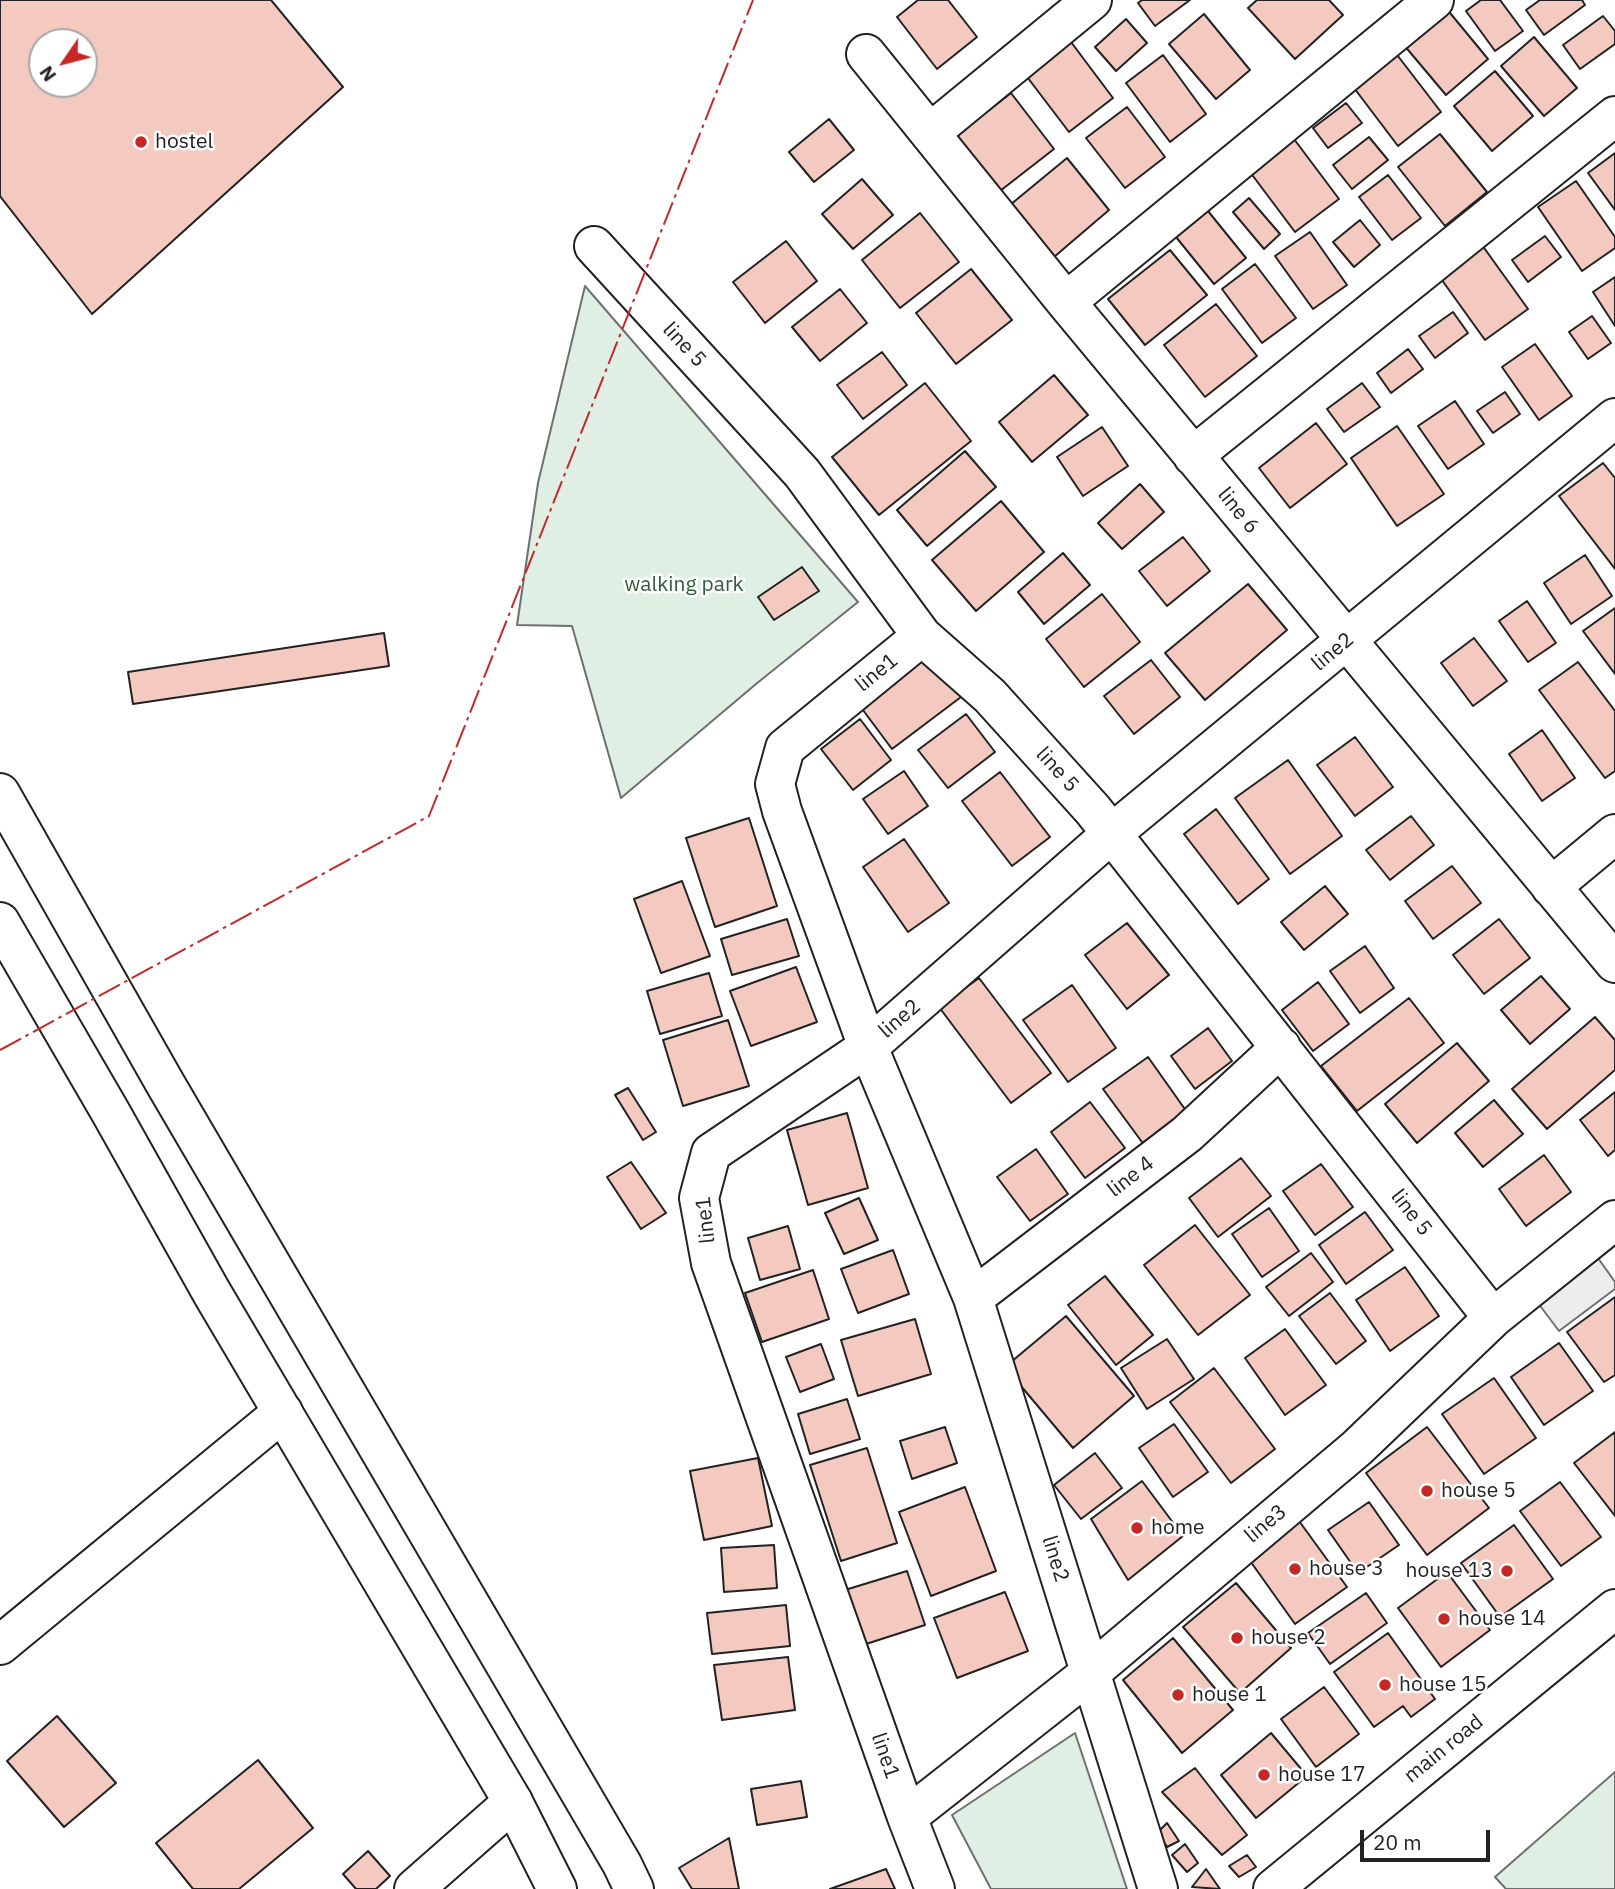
<!DOCTYPE html>
<style>
body{margin:0}
#map{position:relative;width:1615px;height:1889px;overflow:hidden;background:#fff;font-family:"IBM Plex Sans",sans-serif}
canvas{display:block}
.north{position:absolute;left:28px;top:28px;width:70px;height:70px;box-sizing:border-box;background:#fff;border:2px solid #a7a7a7;border-radius:50%;rotate:235deg;font-size:19px;font-weight:700;line-height:28px;text-align:center;color:#222}
.north::after{content:'';display:block;margin:auto;width:24px;height:32px;background:#c62828;clip-path:polygon(50% 0,100% 100%,50% 72%,0 100%)}
.scale{position:absolute;left:1360px;top:1830px;width:130px;height:32px;box-sizing:border-box;border:4px solid #222;border-top:0;padding-left:9px;font-size:21px;line-height:24px;white-space:nowrap;color:#222;-webkit-text-stroke:5px #fff;paint-order:stroke}
</style>
<div id="map">
<canvas width="1615" height="1889"></canvas>
<div class="north">N</div>
<div class="scale">20 m</div>
</div>
<script>
const ctx = document.querySelector('canvas').getContext('2d');
ctx.lineJoin = 'round';
function fillPath(path, color) { ctx.fillStyle = color; ctx.fill(path, 'evenodd'); }
function strokePath(path, color, width, dash) { ctx.strokeStyle = color; ctx.lineWidth = width; ctx.lineCap = dash ? 'butt' : 'round'; ctx.setLineDash(dash || []); ctx.stroke(path); }
function drawText(font, color, halo, rows, align = 'center') {
  ctx.font = font + ' "IBM Plex Sans",sans-serif'; ctx.lineWidth = 5; ctx.setLineDash([]); ctx.textBaseline = 'middle'; ctx.strokeStyle = halo; ctx.fillStyle = color; for (const [text, x, y, turn = 0] of rows) {
    ctx.save(); ctx.translate(x, y); ctx.rotate((+turn || 0) * Math.PI / 180); ctx.textAlign = isNaN(turn) ? turn : align; if (halo) ctx.strokeText(text, 0, 0); ctx.fillText(text, 0, 0); ctx.restore();
  }
}
const green = new Path2D(`
 M 585,286 L 858,602 L 756,684 L 621,798 L 572,626 L 517,625 L 538,483 Z
 M 1075,1733 L 1127,1889 L 991,1889 L 952,1815 Z
 M 1615,1772 L 1615,1889 L 1506,1889 L 1495,1877 Z`);
const parking = new Path2D(`
 M 1598,1258 L 1615,1282 L 1615,1289 L 1559,1331 L 1538,1303 Z`);
const building = new Path2D(`
 M 0,0 L 271,0 L 343,87 L 92,314 L 0,196 ZM 42,42 L 84,42 L 84,84 L 42,84 Z
 M 918,0 L 948,0 L 977,37 L 937,69 L 897,17 Z
 M 1142,0 L 1190,0 L 1155,26 L 1138,3 Z
 M 1257,0 L 1329,0 L 1343,15 L 1295,59 L 1248,8 Z
 M 1481,0 L 1500,0 L 1523,31 L 1495,51 L 1466,11 Z
 M 1540,0 L 1582,0 L 1585,5 L 1544,35 L 1526,10 Z
 M 1441,2 L 1488,59 L 1446,95 L 1398,38 Z
 M 1204,14 L 1250,70 L 1216,99 L 1169,44 Z
 M 1603,16 L 1615,31 L 1615,44 L 1580,69 L 1563,45 Z
 M 1126,19 L 1147,43 L 1116,71 L 1095,47 Z
 M 1062,30 L 1113,98 L 1069,132 L 1018,65 Z
 M 1534,37 L 1577,88 L 1544,116 L 1501,66 Z
 M 1391,47 L 1441,112 L 1398,146 L 1348,80 Z
 M 1163,55 L 1206,114 L 1170,142 L 1126,83 Z
 M 1495,71 L 1533,116 L 1492,151 L 1454,106 Z
 M 1011,93 L 1054,149 L 1000,191 L 957,135 Z
 M 1346,103 L 1362,123 L 1328,148 L 1313,128 Z
 M 1127,107 L 1165,157 L 1125,188 L 1086,138 Z
 M 829,119 L 854,150 L 814,182 L 789,152 Z
 M 1440,134 L 1487,192 L 1445,226 L 1398,167 Z
 M 1369,137 L 1388,160 L 1352,189 L 1333,165 Z
 M 1294,139 L 1339,199 L 1295,232 L 1250,172 Z
 M 1615,153 L 1615,210 L 1588,173 Z
 M 1067,158 L 1109,210 L 1054,257 L 1010,205 Z
 M 1388,175 L 1421,218 L 1392,240 L 1359,197 Z
 M 862,179 L 893,215 L 853,249 L 822,214 Z
 M 1576,181 L 1615,237 L 1615,248 L 1582,271 L 1538,207 Z
 M 1249,198 L 1280,234 L 1264,249 L 1233,212 Z
 M 1208,211 L 1246,258 L 1214,284 L 1176,237 Z
 M 920,213 L 959,262 L 900,308 L 862,260 Z
 M 1360,220 L 1380,245 L 1354,267 L 1333,242 Z
 M 1310,232 L 1347,285 L 1313,309 L 1275,256 Z
 M 1545,236 L 1561,257 L 1528,282 L 1512,260 Z
 M 786,241 L 817,281 L 765,323 L 733,282 Z
 M 1482,245 L 1528,309 L 1485,340 L 1439,276 Z
 M 1170,250 L 1207,295 L 1145,345 L 1108,299 Z
 M 1255,264 L 1296,318 L 1262,343 L 1222,289 Z
 M 971,269 L 1012,320 L 956,364 L 916,313 Z
 M 1615,277 L 1615,326 L 1593,292 Z
 M 840,289 L 867,323 L 820,361 L 792,327 Z
 M 1216,304 L 1257,356 L 1205,397 L 1164,345 Z
 M 1453,312 L 1468,333 L 1435,358 L 1419,336 Z
 M 1592,316 L 1611,343 L 1588,359 L 1569,332 Z
 M 1535,344 L 1572,396 L 1539,420 L 1502,367 Z
 M 1408,349 L 1423,369 L 1391,393 L 1377,373 Z
 M 882,352 L 907,385 L 863,419 L 837,385 Z
 M 1054,375 L 1088,415 L 1032,462 L 999,422 Z
 M 925,383 L 971,441 L 879,515 L 832,457 Z
 M 1362,383 L 1380,407 L 1344,432 L 1327,409 Z
 M 1505,392 L 1520,414 L 1493,433 L 1477,411 Z
 M 1455,401 L 1484,444 L 1448,469 L 1418,426 Z
 M 1316,423 L 1347,464 L 1290,508 L 1259,468 Z
 M 1397,426 L 1444,494 L 1397,526 L 1351,458 Z
 M 1102,427 L 1128,466 L 1083,496 L 1057,457 Z
 M 965,451 L 996,487 L 927,546 L 897,510 Z
 M 1603,463 L 1615,478 L 1615,569 L 1559,496 Z
 M 1140,484 L 1164,512 L 1122,549 L 1098,523 Z
 M 1001,501 L 1044,552 L 976,611 L 932,560 Z
 M 1183,537 L 1210,571 L 1167,606 L 1139,571 Z
 M 1063,553 L 1090,585 L 1044,624 L 1018,592 Z
 M 1585,555 L 1612,596 L 1571,624 L 1544,583 Z
 M 802,567 L 819,591 L 774,620 L 758,597 Z
 M 1248,584 L 1287,630 L 1205,700 L 1165,653 Z
 M 1102,594 L 1140,642 L 1084,687 L 1046,639 Z
 M 1527,601 L 1556,643 L 1528,662 L 1499,621 Z
 M 1615,608 L 1615,674 L 1583,631 Z
 M 384,633 L 389,666 L 133,704 L 128,672 Z
 M 1474,638 L 1507,681 L 1473,706 L 1441,663 Z
 M 921,642 L 961,697 L 892,749 L 851,694 Z
 M 1151,660 L 1180,697 L 1134,734 L 1104,696 Z
 M 1578,662 L 1615,711 L 1615,771 L 1605,778 L 1539,690 Z
 M 966,714 L 995,752 L 948,788 L 918,750 Z
 M 860,719 L 891,760 L 853,790 L 821,749 Z
 M 1542,730 L 1575,778 L 1542,801 L 1509,754 Z
 M 1355,737 L 1393,787 L 1355,816 L 1317,765 Z
 M 1288,760 L 1342,836 L 1290,874 L 1235,798 Z
 M 904,771 L 928,806 L 888,834 L 863,799 Z
 M 1000,772 L 1050,837 L 1012,866 L 962,801 Z
 M 1216,809 L 1269,879 L 1238,904 L 1184,834 Z
 M 1411,816 L 1434,845 L 1390,880 L 1366,850 Z
 M 749,818 L 777,906 L 715,927 L 686,838 Z
 M 904,839 L 949,903 L 908,932 L 863,867 Z
 M 1452,866 L 1481,903 L 1433,939 L 1405,901 Z
 M 682,881 L 710,956 L 661,973 L 634,899 Z
 M 1325,886 L 1348,914 L 1304,950 L 1281,922 Z
 M 787,919 L 799,956 L 732,975 L 721,939 Z
 M 1499,919 L 1530,958 L 1484,994 L 1453,955 Z
 M 1127,923 L 1169,975 L 1127,1009 L 1085,955 Z
 M 1365,946 L 1394,988 L 1360,1013 L 1330,971 Z
 M 796,967 L 817,1022 L 751,1046 L 730,991 Z
 M 709,973 L 722,1016 L 660,1034 L 647,991 Z
 M 1541,976 L 1570,1009 L 1530,1044 L 1501,1010 Z
 M 979,978 L 1051,1073 L 1011,1103 L 939,1007 Z
 M 1318,982 L 1349,1024 L 1313,1051 L 1282,1010 Z
 M 1072,985 L 1116,1048 L 1068,1082 L 1023,1020 Z
 M 1409,998 L 1444,1043 L 1357,1111 L 1321,1066 Z
 M 1595,1017 L 1615,1040 L 1615,1070 L 1547,1129 L 1512,1089 Z
 M 728,1020 L 749,1086 L 683,1106 L 663,1040 Z
 M 1208,1028 L 1232,1061 L 1195,1089 L 1171,1056 Z
 M 1457,1043 L 1489,1081 L 1417,1143 L 1385,1104 Z
 M 1148,1057 L 1194,1122 L 1150,1153 L 1103,1089 Z
 M 628,1088 L 656,1132 L 643,1140 L 615,1095 Z
 M 1615,1092 L 1615,1150 L 1608,1156 L 1580,1120 Z
 M 1494,1100 L 1523,1134 L 1483,1167 L 1455,1133 Z
 M 1090,1102 L 1125,1148 L 1085,1178 L 1051,1132 Z
 M 847,1113 L 868,1188 L 808,1205 L 787,1130 Z
 M 1036,1149 L 1068,1194 L 1030,1221 L 997,1177 Z
 M 1544,1155 L 1571,1192 L 1526,1226 L 1499,1189 Z
 M 1241,1158 L 1271,1196 L 1218,1237 L 1189,1198 Z
 M 631,1162 L 666,1213 L 641,1229 L 607,1177 Z
 M 1321,1164 L 1353,1207 L 1315,1235 L 1283,1191 Z
 M 859,1198 L 878,1240 L 844,1254 L 825,1213 Z
 M 1269,1208 L 1299,1251 L 1262,1277 L 1232,1234 Z
 M 1365,1212 L 1393,1250 L 1346,1284 L 1319,1245 Z
 M 1195,1225 L 1250,1295 L 1198,1335 L 1144,1265 Z
 M 788,1226 L 800,1269 L 760,1280 L 748,1238 Z
 M 893,1250 L 909,1294 L 858,1313 L 841,1269 Z
 M 1311,1253 L 1333,1282 L 1289,1316 L 1266,1287 Z
 M 1405,1267 L 1439,1316 L 1390,1351 L 1356,1300 Z
 M 813,1270 L 829,1319 L 762,1342 L 745,1293 Z
 M 1105,1276 L 1153,1335 L 1116,1365 L 1068,1305 Z
 M 1330,1293 L 1366,1341 L 1336,1364 L 1299,1316 Z
 M 1615,1297 L 1615,1375 L 1604,1382 L 1567,1332 Z
 M 1066,1316 L 1134,1396 L 1073,1448 L 1005,1367 Z
 M 915,1319 L 931,1374 L 858,1396 L 841,1340 Z
 M 1285,1329 L 1326,1385 L 1285,1415 L 1245,1358 Z
 M 1167,1339 L 1194,1379 L 1147,1409 L 1121,1368 Z
 M 1559,1343 L 1593,1391 L 1544,1425 L 1511,1377 Z
 M 821,1344 L 834,1379 L 800,1392 L 786,1357 Z
 M 1214,1368 L 1275,1449 L 1231,1483 L 1170,1402 Z
 M 1494,1378 L 1536,1438 L 1484,1474 L 1442,1414 Z
 M 847,1399 L 860,1439 L 810,1454 L 798,1414 Z
 M 1174,1424 L 1208,1472 L 1173,1497 L 1139,1448 Z
 M 945,1427 L 957,1463 L 912,1479 L 900,1441 Z
 M 1427,1427 L 1489,1508 L 1427,1555 L 1366,1473 Z
 M 1615,1432 L 1615,1516 L 1574,1463 Z
 M 867,1448 L 897,1543 L 841,1561 L 810,1465 Z
 M 1095,1453 L 1122,1488 L 1081,1519 L 1054,1485 Z
 M 758,1458 L 772,1526 L 704,1540 L 690,1471 Z
 M 1142,1481 L 1183,1536 L 1128,1580 L 1091,1519 Z
 M 1560,1482 L 1601,1537 L 1561,1566 L 1520,1511 Z
 M 965,1487 L 996,1571 L 931,1596 L 899,1512 Z
 M 1369,1502 L 1399,1545 L 1358,1573 L 1328,1530 Z
 M 1294,1514 L 1347,1587 L 1295,1624 L 1243,1551 Z
 M 1514,1525 L 1553,1579 L 1500,1617 L 1461,1563 Z
 M 774,1545 L 777,1588 L 724,1592 L 721,1548 Z
 M 907,1571 L 925,1625 L 863,1645 L 845,1590 Z
 M 1447,1572 L 1490,1630 L 1441,1667 L 1398,1608 Z
 M 1236,1583 L 1291,1648 L 1240,1693 L 1183,1627 Z
 M 1005,1592 L 1028,1651 L 957,1678 L 934,1618 Z
 M 1366,1593 L 1387,1623 L 1330,1664 L 1308,1633 Z
 M 786,1605 L 790,1646 L 712,1654 L 707,1613 Z
 M 1388,1633 L 1435,1699 L 1411,1717 L 1403,1706 L 1374,1727 L 1334,1672 Z
 M 1173,1638 L 1233,1710 L 1182,1753 L 1123,1680 Z
 M 788,1657 L 795,1710 L 722,1720 L 714,1665 Z
 M 1324,1687 L 1359,1734 L 1316,1767 L 1281,1719 Z
 M 57,1716 L 116,1783 L 64,1827 L 7,1761 Z
 M 1271,1733 L 1307,1776 L 1256,1818 L 1221,1775 Z
 M 258,1760 L 313,1828 L 239,1889 L 193,1889 L 156,1843 Z
 M 1195,1768 L 1247,1835 L 1222,1855 L 1162,1792 Z
 M 801,1781 L 807,1817 L 757,1825 L 751,1789 Z
 M 1167,1823 L 1179,1841 L 1167,1847 L 1158,1832 Z
 M 729,1838 L 739,1889 L 692,1889 L 679,1868 Z
 M 1185,1844 L 1198,1863 L 1187,1872 L 1172,1855 Z
 M 368,1851 L 390,1876 L 376,1889 L 356,1889 L 343,1874 Z
 M 1247,1855 L 1256,1867 L 1239,1877 L 1229,1866 Z
 M 886,1869 L 895,1889 L 830,1889 Z
 M 1206,1869 L 1220,1889 L 1192,1887 Z`);
const street = new Path2D(`
 M 866,54 L 1066,302 L 1615,963
 M 930,133 L 1092,0
 M 594,246 L 802,473 L 922,636 L 990,696 L 1093,810 L 1493,1318
 M 1066,302 L 1434,0
 M 1193,456 L 1615,116
 M 922,636 L 785,748 L 775,784 L 782,811 L 868,1047 L 711,1153 L 699,1198 L 711,1263 L 907,1817 L 935,1889
 M 1551,887 L 1615,834
 M 973,1298 L 1187,1134 L 1281,1047
 M 0,1645 L 283,1412
 M 907,1817 L 1090,1673 L 1357,1448 L 1493,1318 L 1615,1220
 M 414,1889 L 513,1802
 M 1158,1889 L 973,1298 L 868,1047 L 1110,835 L 1615,418`);
const secondary = new Path2D(`
 M 1273,1889 L 1615,1609`);
const highway = new Path2D(`
 M 0,793 L 166,1085 L 622,1864 L 634,1889
 M 0,922 L 111,1113 L 212,1293 L 513,1802 L 557,1889`);
const power = new Path2D(`
 M 0,1050 L 429,816 L 753,0`);
const markers = [
 [141,142,7,"#c62828"],
 [1427,1491,7,"#c62828"],
 [1137,1528,7,"#c62828"],
 [1295,1569,7,"#c62828"],
 [1507,1571,7,"#c62828"],
 [1444,1619,7,"#c62828"],
 [1237,1638,7,"#c62828"],
 [1385,1685,7,"#c62828"],
 [1178,1695,7,"#c62828"],
 [1264,1775,7,"#c62828"]
];
const poiNames = [
 ["hostel",155,142],
 ["house 5",1441,1491],
 ["home",1151,1528],
 ["house 3",1309,1569],
 ["house 13",1493,1571,"right"],
 ["house 14",1458,1619],
 ["house 2",1251,1638],
 ["house 15",1399,1685],
 ["house 1",1192,1695],
 ["house 17",1278,1775]
];
const streetNames = [
 ["line 5",684,345,47],
 ["line 6",1238,511,51],
 ["line2",1333,652,-40],
 ["line1",877,673,-39],
 ["line 5",1057,770,48],
 ["line2",900,1019,-41],
 ["line 4",1131,1177,-38],
 ["line 5",1411,1213,52],
 ["line1",706,1220,-96],
 ["line3",1266,1524,-40],
 ["line2",1055,1559,73],
 ["main road",1444,1749,-39],
 ["line1",885,1756,71]
];
const parkNames = [
 ["walking park",684,585]
];
fillPath(green, '#e0efe3');
strokePath(green, '#6f6f6f', 2);
fillPath(parking, '#ededed');
strokePath(parking, '#6f6f6f', 2);
fillPath(building, '#f3c9c0');
strokePath(building, '#222', 2);
strokePath(street, '#222', 42);
strokePath(secondary, '#222', 42);
strokePath(highway, '#222', 42);
strokePath(street, '#fff', 38);
strokePath(secondary, '#fff', 38);
strokePath(highway, '#fff', 38);
strokePath(power, '#c62828', 2, [24, 5, 3.5, 5]);
for (const [x, y, r, color] of markers) { const dot = new Path2D(); dot.arc(x, y, r, 0, 2 * Math.PI); ctx.fillStyle = color; ctx.fill(dot); strokePath(dot, '#fff', 2.5); }
drawText('21px', '#222', '#fff', poiNames, 'left');
drawText('21px', '#222', '#fff', streetNames);
drawText('21px', '#2f5e38', '#fff', parkNames);
</script>
